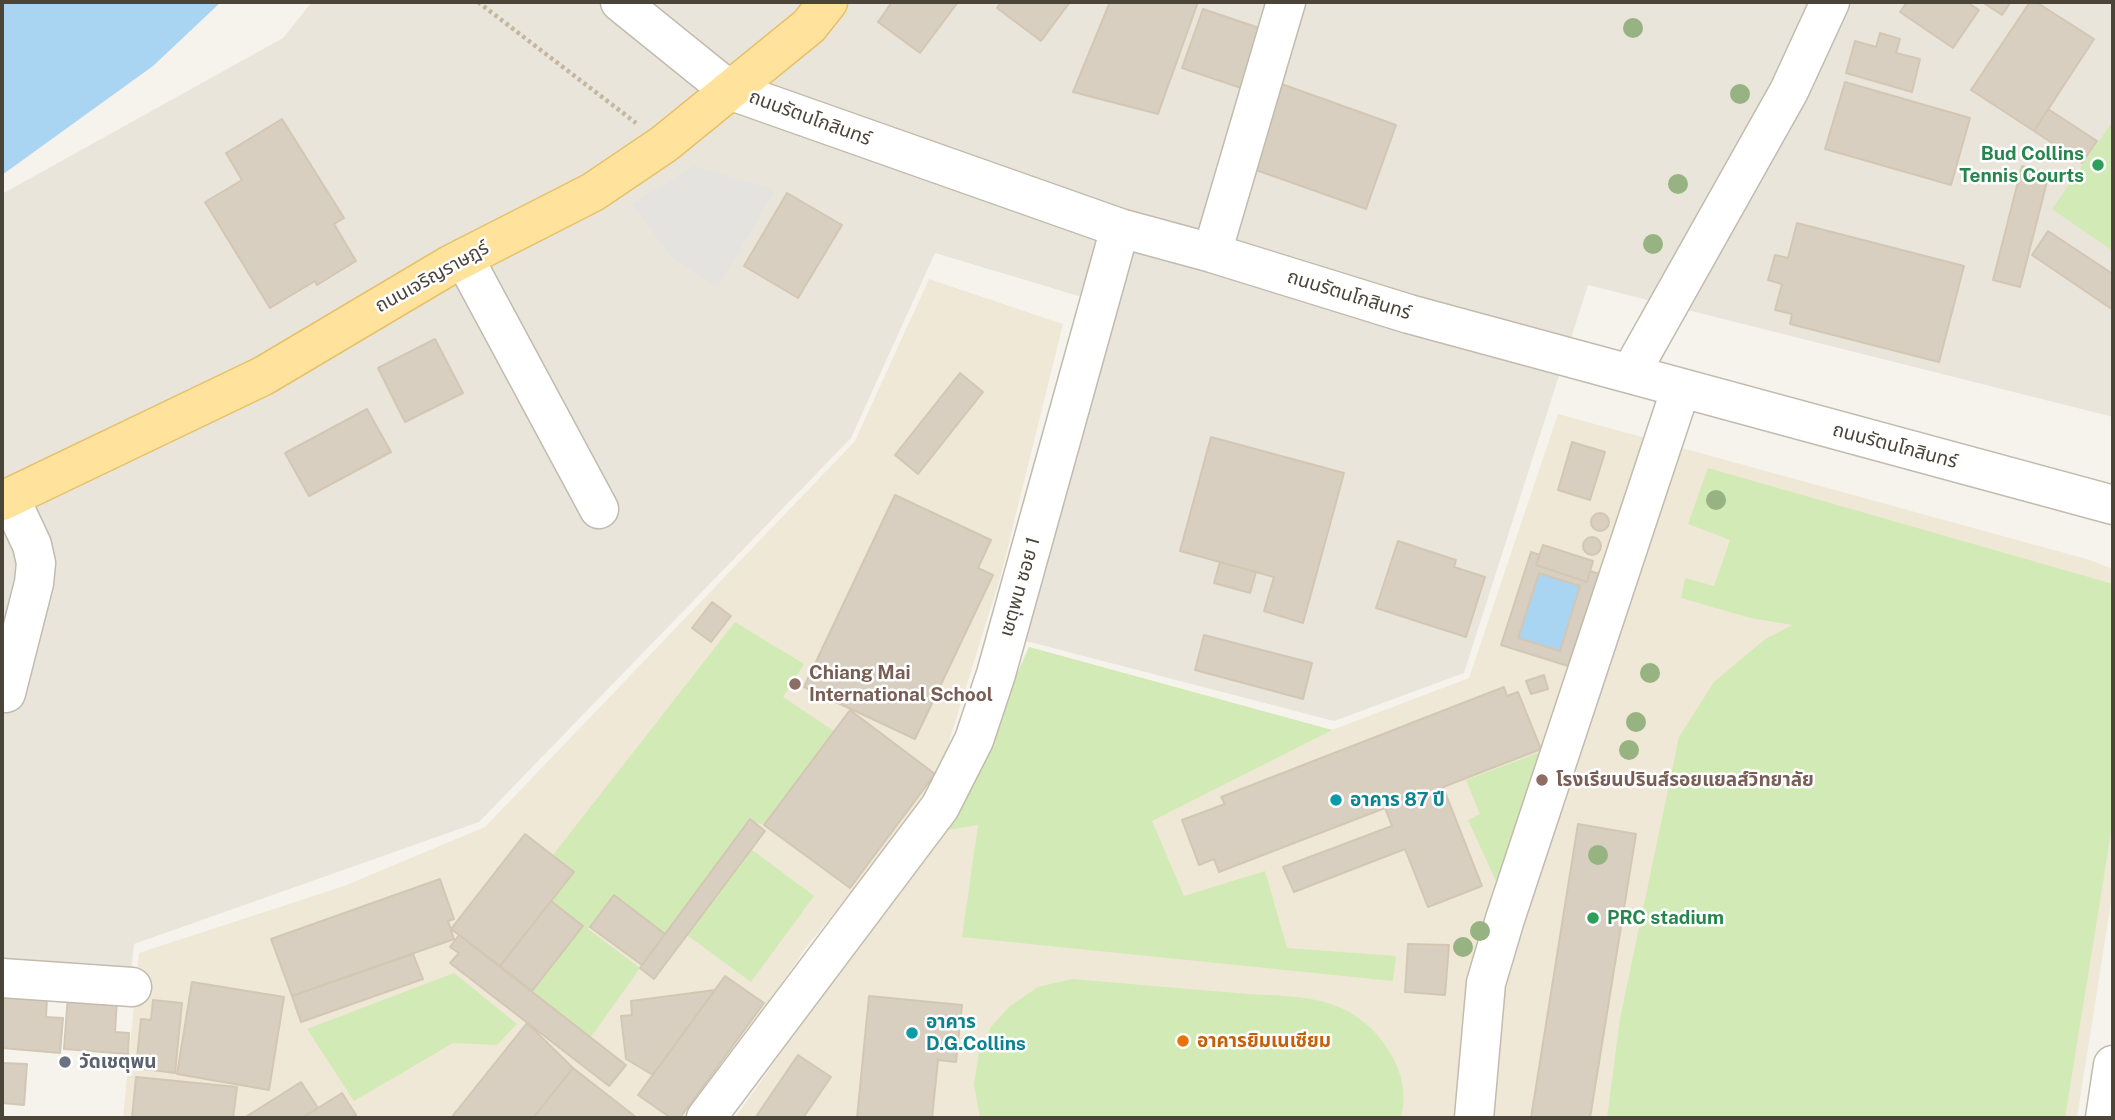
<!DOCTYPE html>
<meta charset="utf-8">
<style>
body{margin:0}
#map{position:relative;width:2115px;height:1120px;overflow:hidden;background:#f6f3ec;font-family:"Public Sans",sans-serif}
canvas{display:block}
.frame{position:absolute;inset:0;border:4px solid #4b4439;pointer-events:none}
</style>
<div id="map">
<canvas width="2115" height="1120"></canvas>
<div class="frame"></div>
</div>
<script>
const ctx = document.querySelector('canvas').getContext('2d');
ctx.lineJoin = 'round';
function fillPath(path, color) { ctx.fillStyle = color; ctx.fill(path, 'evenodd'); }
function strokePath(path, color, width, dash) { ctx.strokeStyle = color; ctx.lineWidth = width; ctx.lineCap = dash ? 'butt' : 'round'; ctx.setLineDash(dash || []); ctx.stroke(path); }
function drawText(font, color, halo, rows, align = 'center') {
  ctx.font = font + ' "Public Sans","Noto Sans Thai",sans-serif'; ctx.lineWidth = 5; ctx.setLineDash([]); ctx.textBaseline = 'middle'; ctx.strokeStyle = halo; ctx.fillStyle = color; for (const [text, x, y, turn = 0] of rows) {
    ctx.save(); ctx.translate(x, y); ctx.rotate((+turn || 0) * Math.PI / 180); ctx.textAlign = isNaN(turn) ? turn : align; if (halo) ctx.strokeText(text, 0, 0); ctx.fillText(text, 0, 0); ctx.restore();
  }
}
const residential = new Path2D(`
 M 312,2 L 2113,2 L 2113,417 L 1588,285 L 1464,673 L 1334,721 L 1022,640 L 1112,306 L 935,253 L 851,438 L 479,822 L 134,944 L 128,997 L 2,983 L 2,194 L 283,38 Z`);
const education = new Path2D(`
 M 929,279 L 1063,324 L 1001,575 L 933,793 L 807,946 L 689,1118 L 123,1118 L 139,953 L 344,886 L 485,827 L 855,441 Z
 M 1558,414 L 2090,560 L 2113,569 L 2113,890 L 2077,1118 L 735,1118 L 864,935 L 948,830 L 1029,647 L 1332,730 L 1469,678 Z`);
const green = new Path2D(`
 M 2113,121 L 2113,251 L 2052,209 Z
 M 1708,468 L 2113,584 L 2113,820 L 2065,1118 L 1607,1118 L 1620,1019 L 1679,737 L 1714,682 L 1764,640 L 1792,625 L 1751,618 L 1681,598 L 1685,578 L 1714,586 L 1730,540 L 1688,524 Z
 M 735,622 L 804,664 L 783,697 L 834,731 L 764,825 L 750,820 L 665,934 L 613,896 L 588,929 L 640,968 L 591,1037 L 532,991 L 582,926 L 551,901 L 574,872 L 553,855 Z
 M 1029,647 L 1332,730 L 1152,821 L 1184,896 L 1265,871 L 1287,948 L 1396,956 L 1393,981 L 962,937 L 978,825 L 948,830 Z
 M 1543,751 L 1497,883 L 1468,820 L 1480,814 L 1466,780 Z
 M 751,849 L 814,896 L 751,982 L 687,935 Z
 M 454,973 L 517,1024 L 497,1045 L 453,1043 L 354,1101 L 307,1029 Z
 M 1072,979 C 1130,984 1189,989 1248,994 C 1278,996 1315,995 1343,1009 C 1382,1028 1413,1074 1401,1118 L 980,1118 L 974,1084 L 979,1052 L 991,1027 L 1010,1006 L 1038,987 Z`);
const parking = new Path2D(`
 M 694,166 L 775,190 L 718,287 L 672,257 L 632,204 Z`);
const water = new Path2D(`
 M 2,2 L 221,2 L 153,66 L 2,175 Z
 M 1539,573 L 1580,586 L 1560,651 L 1518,638 Z`);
const building = new Path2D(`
 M 892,2 L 958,2 L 920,53 L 878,22 Z
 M 1001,2 L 1070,2 L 1041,41 L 997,8 Z
 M 1110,2 L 1198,2 L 1158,114 L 1073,92 Z
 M 1907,2 L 1967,2 L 1979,10 L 1953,48 L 1900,12 Z
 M 1982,2 L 2011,2 L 2002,15 Z
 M 2030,2 L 2036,2 L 2094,39 L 2034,131 L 1971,90 Z
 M 1203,9 L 1268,31 L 1247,90 L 1182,68 Z
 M 1880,33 L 1900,39 L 1896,53 L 1920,59 L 1912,92 L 1846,73 L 1855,41 L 1876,47 Z
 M 1276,82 L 1396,125 L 1366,209 L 1245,166 Z
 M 1845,82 L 1970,118 L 1951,185 L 1825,149 Z
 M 2048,109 L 2097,141 L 2082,163 L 2034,131 Z
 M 282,119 L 344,218 L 334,224 L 356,261 L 317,285 L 315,281 L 270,308 L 205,202 L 242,180 L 226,153 Z
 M 2022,166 L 2049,174 L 2020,287 L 1993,280 Z
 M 787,193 L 842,225 L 798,298 L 744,266 Z
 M 1797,223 L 1964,266 L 1939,362 L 1790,324 L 1792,314 L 1775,310 L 1782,284 L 1768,280 L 1775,255 L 1788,258 Z
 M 2048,231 L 2113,274 L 2113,310 L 2032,255 Z
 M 435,339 L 463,393 L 405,422 L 378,368 Z
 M 960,373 L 983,392 L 918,474 L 895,455 Z
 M 367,409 L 391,452 L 309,496 L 285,453 Z
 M 1211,437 L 1344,473 L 1303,623 L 1264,611 L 1274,577 L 1180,551 Z
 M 1572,442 L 1605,452 L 1590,500 L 1558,490 Z
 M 895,495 L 991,540 L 978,568 L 993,575 L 915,739 L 804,687 Z
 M1591 522a9 9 0 1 1 18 0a9 9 0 1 1-18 0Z
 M1583 546a9 9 0 1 1 18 0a9 9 0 1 1-18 0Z
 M 1398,541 L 1456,560 L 1454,567 L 1485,577 L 1466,637 L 1376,608 Z
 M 1543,545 L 1593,561 L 1587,582 L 1536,565 Z
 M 1531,552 L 1540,555 L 1536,565 L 1587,582 L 1590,571 L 1599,574 L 1568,666 L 1501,645 ZM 1539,573 L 1580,586 L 1560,651 L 1518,638 Z
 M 1220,562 L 1256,572 L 1250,593 L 1214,583 Z
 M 712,602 L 731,616 L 711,642 L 692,628 Z
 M 1204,635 L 1312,663 L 1303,699 L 1195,670 Z
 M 1544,675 L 1548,689 L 1531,694 L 1526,681 Z
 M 1504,687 L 1507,696 L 1518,692 L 1541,749 L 1443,787 L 1482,886 L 1428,907 L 1405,849 L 1294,892 L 1283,867 L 1392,826 L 1385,808 L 1219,872 L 1214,859 L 1199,865 L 1182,820 L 1225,804 L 1221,797 Z
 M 850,710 L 935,774 L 850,888 L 764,825 Z
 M 750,819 L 765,831 L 654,979 L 640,968 Z
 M 1578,824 L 1636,834 L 1590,1118 L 1531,1118 Z
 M 525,834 L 574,872 L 500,966 L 451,929 Z
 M 440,879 L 454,919 L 448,921 L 454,939 L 292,996 L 271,939 Z
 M 614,895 L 665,934 L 642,965 L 590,927 Z
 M 551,901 L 583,926 L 532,991 L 500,966 Z
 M 459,935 L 626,1065 L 609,1086 L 450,963 L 459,953 L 450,947 Z
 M 1408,944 L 1449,945 L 1445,995 L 1405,992 Z
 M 413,954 L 423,979 L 301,1022 L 292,996 Z
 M 725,976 L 764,1003 L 680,1118 L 671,1118 L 638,1095 Z
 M 192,982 L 284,997 L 269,1090 L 177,1074 Z
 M 715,990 L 653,1075 L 626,1059 L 621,1016 L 632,1015 L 631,1001 Z
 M 2,995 L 47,998 L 46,1017 L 63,1018 L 60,1053 L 2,1048 Z
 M 68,995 L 117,999 L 115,1032 L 129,1033 L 128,1054 L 64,1049 Z
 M 869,996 L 962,1005 L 956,1062 L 938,1060 L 932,1118 L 857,1118 Z
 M 153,1000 L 182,1003 L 175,1073 L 136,1068 L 141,1019 L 151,1020 Z
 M 527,1023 L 573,1068 L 533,1118 L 451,1118 Z
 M 798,1055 L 831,1077 L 803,1118 L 755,1118 Z
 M 2,1063 L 27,1064 L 24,1105 L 2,1103 Z
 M 573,1068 L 637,1118 L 533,1118 Z
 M 136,1077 L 237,1087 L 233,1118 L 132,1118 Z
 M 301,1082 L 318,1108 L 302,1118 L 244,1118 Z
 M 342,1093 L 356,1115 L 350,1118 L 302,1118 Z`);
const path = new Path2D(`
 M 478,2 L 636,123`);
const minor = new Path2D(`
 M 620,2 L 729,90 L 1120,228 L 1212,253 L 1409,314 L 2113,505
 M 1212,253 L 1286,2
 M 464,258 L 599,509
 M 1630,374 L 1789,91 L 1830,2
 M 6,693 L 34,583 L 36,563 L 32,545 L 10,498
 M 2,978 L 132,987
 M 706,1118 L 940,807 L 974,740 L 996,674 L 1120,228
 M 1474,1118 L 1486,983 L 1505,919 L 1681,388
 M 2105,1118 L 2113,1065`);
const major = new Path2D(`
 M 2,501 L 263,376 L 450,265 L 593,192 L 664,144 L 809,26 L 828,2`);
const trees = [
 [1633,28],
 [1740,94],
 [1678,184],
 [1653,244],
 [1716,500],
 [1650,673],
 [1636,722],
 [1629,750],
 [1598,855],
 [1480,931],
 [1463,947]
];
const markers = [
 [2098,165,7,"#2e9e5b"],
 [795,684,7,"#8d6e63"],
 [1542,780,7,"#8d6e63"],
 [1336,800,7,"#0f9aa8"],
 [1593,918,7,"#2e9e5b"],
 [912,1033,7,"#0f9aa8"],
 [1183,1041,7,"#e8710a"],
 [65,1062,7,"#6b7280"]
];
const streetNames = [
 ["ถนนรัตนโกสินทร์",810,118,20],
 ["ถนนเจริญราษฎร์",432,277,-29],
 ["ถนนรัตนโกสินทร์",1349,295,17],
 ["ถนนรัตนโกสินทร์",1895,446,15],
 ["เชตุพน ซอย 1",1020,587,-74]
];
const leisureNames = [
 ["Bud Collins",2084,154],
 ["Tennis Courts",2084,176],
 ["PRC stadium",1607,918,"left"]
];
const educationNames = [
 ["Chiang Mai",809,673],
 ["International School",809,695],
 ["โรงเรียนปรินส์รอยแยลส์วิทยาลัย",1556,780]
];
const cultureNames = [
 ["อาคาร 87 ปี",1350,800],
 ["อาคาร",926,1022],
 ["D.G.Collins",926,1044]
];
const foodNames = [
 ["อาคารยิมเนเซียม",1197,1041]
];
const worshipNames = [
 ["วัดเชตุพน",79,1062]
];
fillPath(residential, '#eae5da');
fillPath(education, '#efe8d6');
fillPath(green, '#d2eab5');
fillPath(parking, '#e5e3e0');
fillPath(water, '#a9d4f2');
fillPath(building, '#d8cfc1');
strokePath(building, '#d3c7b4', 2);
strokePath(minor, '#c2bbae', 41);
strokePath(major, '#e6c16a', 41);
strokePath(path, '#c4b79f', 4.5, [3.5, 3.5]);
strokePath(minor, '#fff', 38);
strokePath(major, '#ffe39c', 38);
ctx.fillStyle = '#97b381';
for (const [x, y] of trees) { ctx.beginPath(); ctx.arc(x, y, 10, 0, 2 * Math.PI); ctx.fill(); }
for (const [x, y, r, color] of markers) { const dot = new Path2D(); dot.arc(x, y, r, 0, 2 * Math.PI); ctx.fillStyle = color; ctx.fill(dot); strokePath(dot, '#fff', 2.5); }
drawText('19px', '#4b4439', '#fff', streetNames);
drawText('bold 19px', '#27864d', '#fff', leisureNames, 'right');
drawText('bold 19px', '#785e54', '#fff', educationNames, 'left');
drawText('bold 19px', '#0d838f', '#fff', cultureNames, 'left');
drawText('bold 19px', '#c56008', '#fff', foodNames, 'left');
drawText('bold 19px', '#5b616d', '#fff', worshipNames, 'left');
</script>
